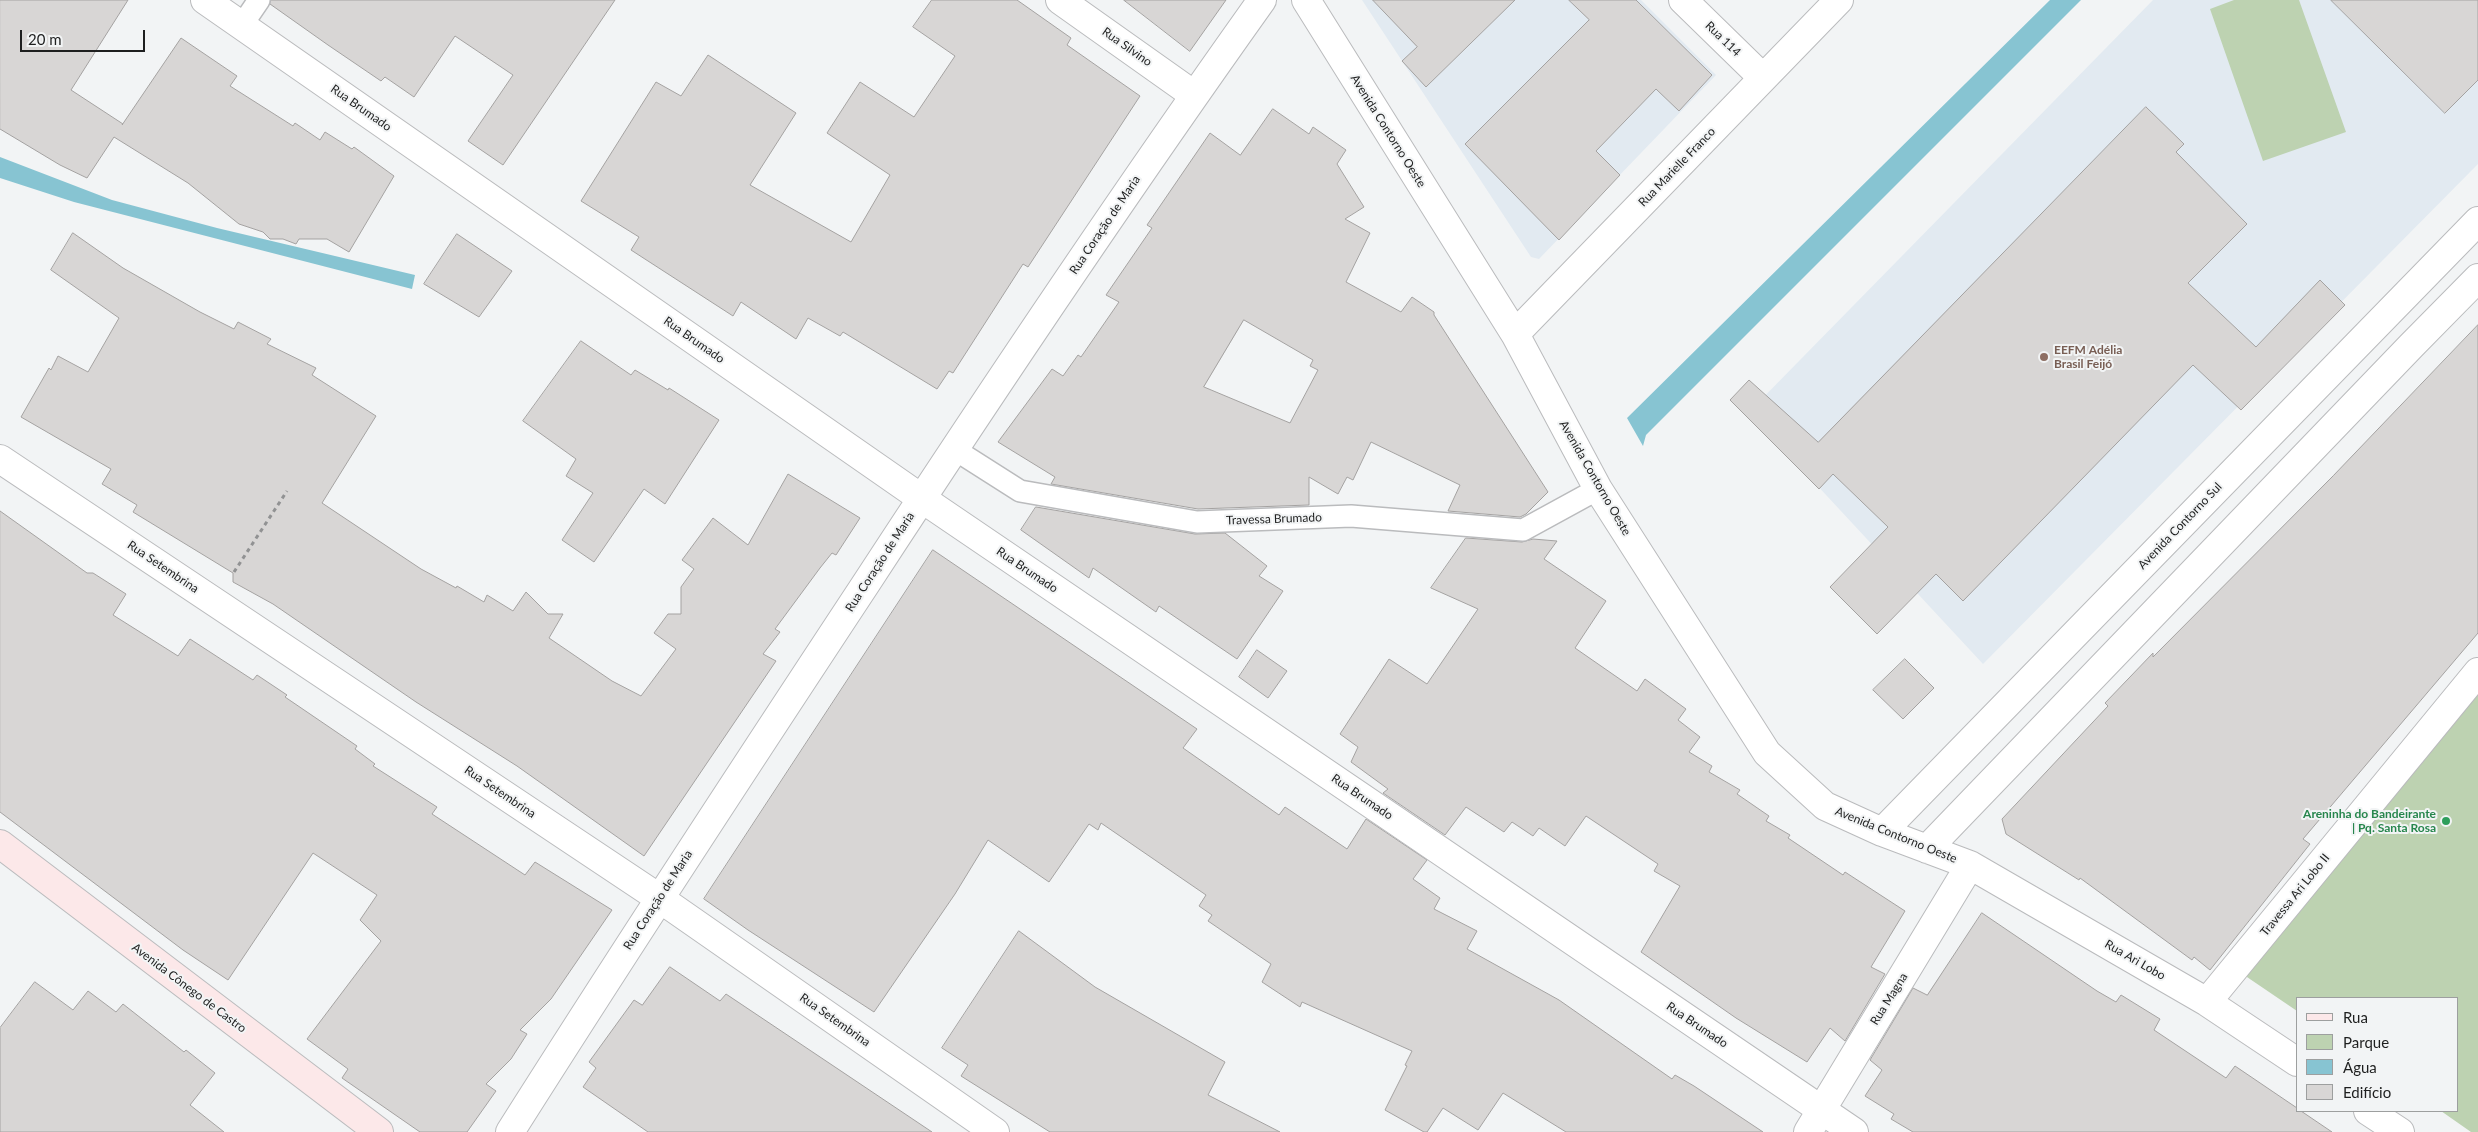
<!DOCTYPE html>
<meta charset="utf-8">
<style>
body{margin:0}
#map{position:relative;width:2478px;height:1132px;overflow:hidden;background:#f2f4f5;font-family:Lato,sans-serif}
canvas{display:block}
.legend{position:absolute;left:2296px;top:997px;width:162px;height:115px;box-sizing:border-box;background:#f2f4f5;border:1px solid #9d9f9f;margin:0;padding:6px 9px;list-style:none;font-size:15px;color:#1e1f1f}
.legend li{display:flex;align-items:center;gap:10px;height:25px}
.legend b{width:25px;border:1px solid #9d9f9f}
.scale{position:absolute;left:20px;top:30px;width:125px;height:22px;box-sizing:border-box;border:2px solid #1e1f1f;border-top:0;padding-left:6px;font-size:15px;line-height:18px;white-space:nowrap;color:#1e1f1f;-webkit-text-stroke:4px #f2f4f5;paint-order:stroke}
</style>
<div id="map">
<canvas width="2478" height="1132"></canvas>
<ul class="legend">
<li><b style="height:6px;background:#fce8e9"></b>Rua</li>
<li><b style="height:14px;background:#bdd2b1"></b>Parque</li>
<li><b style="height:14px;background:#87c4d2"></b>Água</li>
<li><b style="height:14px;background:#d8d6d5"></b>Edifício</li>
</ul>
<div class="scale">20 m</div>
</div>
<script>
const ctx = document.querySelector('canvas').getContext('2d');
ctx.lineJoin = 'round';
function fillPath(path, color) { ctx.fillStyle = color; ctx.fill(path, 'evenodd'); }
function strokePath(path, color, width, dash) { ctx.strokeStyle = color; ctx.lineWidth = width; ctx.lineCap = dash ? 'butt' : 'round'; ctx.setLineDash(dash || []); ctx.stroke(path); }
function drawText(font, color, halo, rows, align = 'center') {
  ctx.font = font + ' Lato,sans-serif'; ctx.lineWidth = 4; ctx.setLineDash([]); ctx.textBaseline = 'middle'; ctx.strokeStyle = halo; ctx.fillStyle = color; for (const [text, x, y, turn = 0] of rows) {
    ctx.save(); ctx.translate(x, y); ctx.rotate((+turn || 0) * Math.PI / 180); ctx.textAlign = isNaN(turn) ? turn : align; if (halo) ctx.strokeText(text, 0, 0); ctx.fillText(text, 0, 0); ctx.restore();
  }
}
const built = new Path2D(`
 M 1362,0 L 1641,0 L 1716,75 L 1539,259 L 1531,257 Z
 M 2153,0 L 2478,0 L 2478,164 L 1983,664 L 1749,412 Z`);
const green = new Path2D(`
 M 2234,0 L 2299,0 L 2346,132 L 2263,161 L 2210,9 Z
 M 2478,694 L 2478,1132 L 2471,1132 L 2441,1111 L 2457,1111 L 2457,998 L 2297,998 L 2297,1011 L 2244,975 Z`);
const water = new Path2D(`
 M 2050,0 L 2081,0 L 1646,435 L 1643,446 L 1627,418 Z
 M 0,157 L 112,200 L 217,228 L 415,275 L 412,289 L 74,202 L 0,178 Z`);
const building = new Path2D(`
 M 0,0 L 128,0 L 71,90 L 123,124 L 122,125 L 181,38 L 237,76 L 230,86 L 293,126 L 295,123 L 320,140 L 325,132 L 352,149 L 354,147 L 394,176 L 349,252 L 327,239 L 299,239 L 296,244 L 283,239 L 270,239 L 263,232 L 239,224 L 188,183 L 114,137 L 87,178 L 60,165 L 0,129 Z
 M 271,0 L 615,0 L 503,165 L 468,141 L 513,75 L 455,36 L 414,97 L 385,77 L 381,81 L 328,45 L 270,4 Z
 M 932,0 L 1017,0 L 1071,38 L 1067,45 L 1140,96 L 1028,267 L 1023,264 L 953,373 L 949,371 L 937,389 L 843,332 L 840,336 L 808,318 L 796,339 L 741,302 L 733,316 L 631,250 L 639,237 L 581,201 L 656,82 L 681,96 L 708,55 L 796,113 L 750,185 L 851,242 L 890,175 L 827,133 L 860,82 L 914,117 L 955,56 L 913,27 Z
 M 1124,0 L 1226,0 L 1190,51 Z
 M 1373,0 L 1515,0 L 1426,87 L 1402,61 L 1417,47 Z
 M 1569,0 L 1636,0 L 1712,75 L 1679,111 L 1656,89 L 1596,151 L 1620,175 L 1559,240 L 1465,144 L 1589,20 Z
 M 2331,0 L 2478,0 L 2478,80 L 2445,113 Z
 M 2146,107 L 2184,144 L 2176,152 L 2247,224 L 2188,283 L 2256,347 L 2320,280 L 2345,305 L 2241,410 L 2193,365 L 1963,601 L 1936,574 L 1877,634 L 1830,587 L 1888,527 L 1833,474 L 1819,489 L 1730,400 L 1749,380 L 1818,442 Z
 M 1273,109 L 1309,134 L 1313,127 L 1346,150 L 1337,164 L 1364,207 L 1345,219 L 1370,233 L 1346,282 L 1401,312 L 1412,297 L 1434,312 L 1434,315 L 1548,492 L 1526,514 L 1520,517 L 1448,511 L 1460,485 L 1371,442 L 1353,480 L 1347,477 L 1338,494 L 1309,477 L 1309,505 L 1198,509 L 1051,484 L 1055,477 L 998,442 L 1052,369 L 1063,376 L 1078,355 L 1081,357 L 1119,302 L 1106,295 L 1152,228 L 1147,225 L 1210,133 L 1240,155 ZM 1244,320 L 1313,360 L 1310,366 L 1318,370 L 1290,423 L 1204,387 Z
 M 73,233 L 123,268 L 200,312 L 234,329 L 238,322 L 271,339 L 267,344 L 316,368 L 312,375 L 376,416 L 322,503 L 421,569 L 456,588 L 457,586 L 484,602 L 487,595 L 513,611 L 526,592 L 548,614 L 563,614 L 549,638 L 612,681 L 641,696 L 676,649 L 654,633 L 668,614 L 681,614 L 681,587 L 694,569 L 682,560 L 713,518 L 748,545 L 788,474 L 860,518 L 836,555 L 832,553 L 820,568 L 775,629 L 780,632 L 763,654 L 776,661 L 644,856 L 517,766 L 416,702 L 273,604 L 233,582 L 233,573 L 133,512 L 137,505 L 102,484 L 111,469 L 21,417 L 49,368 L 51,370 L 58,356 L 88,372 L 119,318 L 51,270 Z
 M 457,234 L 512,271 L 479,317 L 424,284 Z
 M 2478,325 L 2478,633 L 2303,839 L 2310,844 L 2210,970 L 2194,957 L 2192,960 L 2080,878 L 2079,880 L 2006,834 L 2002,819 L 2108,706 L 2105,703 L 2153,653 L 2153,657 L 2333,476 Z
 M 581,341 L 631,375 L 635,370 L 668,390 L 669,388 L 719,420 L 665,504 L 644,489 L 594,562 L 562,540 L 593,493 L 566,476 L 576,459 L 523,421 Z
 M 1036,507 L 1195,534 L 1225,533 L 1267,566 L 1259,576 L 1283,591 L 1237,659 L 1159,606 L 1156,612 L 1093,568 L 1089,578 L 1021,530 Z
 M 0,511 L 87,573 L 93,573 L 126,594 L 113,615 L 178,656 L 190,639 L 253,680 L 257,675 L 287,695 L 285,697 L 357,746 L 355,749 L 375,764 L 373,766 L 437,807 L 432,814 L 525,875 L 535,862 L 612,910 L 551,999 L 520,1030 L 527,1034 L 511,1059 L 486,1084 L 496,1091 L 467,1132 L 420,1132 L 342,1078 L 348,1069 L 307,1039 L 381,941 L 360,920 L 377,895 L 313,853 L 228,980 L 183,950 L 0,812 Z
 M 1466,538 L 1522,542 L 1533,539 L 1557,541 L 1544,559 L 1606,601 L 1575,648 L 1637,691 L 1645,679 L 1686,709 L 1678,720 L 1700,737 L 1689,752 L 1712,766 L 1709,772 L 1740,790 L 1737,794 L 1769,816 L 1766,821 L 1790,835 L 1788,838 L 1843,875 L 1845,872 L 1905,911 L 1871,967 L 1885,974 L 1845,1041 L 1830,1028 L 1807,1062 L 1736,1018 L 1641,952 L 1680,886 L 1654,871 L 1658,864 L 1586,816 L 1565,846 L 1539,828 L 1533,836 L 1512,822 L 1504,832 L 1466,807 L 1445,835 L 1383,793 L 1388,789 L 1351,762 L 1358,747 L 1340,734 L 1389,659 L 1427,684 L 1478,609 L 1431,588 Z
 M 933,550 L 1197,729 L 1183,748 L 1279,815 L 1285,807 L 1347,849 L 1366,819 L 1427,860 L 1413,879 L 1440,898 L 1434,909 L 1477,931 L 1467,949 L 1559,1000 L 1672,1079 L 1675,1075 L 1694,1086 L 1763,1132 L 1566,1132 L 1503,1093 L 1478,1130 L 1443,1108 L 1427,1132 L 1424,1132 L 1385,1110 L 1407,1066 L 1405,1065 L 1412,1051 L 1302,1002 L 1300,1007 L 1262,982 L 1271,964 L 1208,921 L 1212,915 L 1199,906 L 1206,895 L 1101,823 L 1098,830 L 1089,824 L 1049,882 L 988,840 L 955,894 L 874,1012 L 748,930 L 704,899 Z
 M 1257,650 L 1287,671 L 1268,698 L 1239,677 Z
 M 1905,659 L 1934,688 L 1903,719 L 1873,690 Z
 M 1982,913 L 2097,991 L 2116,1002 L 2121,995 L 2160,1019 L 2154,1030 L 2226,1078 L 2235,1066 L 2297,1108 L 2297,1111 L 2301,1111 L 2332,1132 L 1913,1132 L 1891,1119 L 1894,1114 L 1865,1096 L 1882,1070 L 1870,1060 L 1913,988 L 1927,995 Z
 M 1019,931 L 1095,987 L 1225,1062 L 1208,1095 L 1280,1132 L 1050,1132 L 961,1076 L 968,1065 L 942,1048 Z
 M 670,967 L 720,1001 L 726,994 L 932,1132 L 648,1132 L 583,1087 L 596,1068 L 589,1062 L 634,1000 L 642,1005 Z
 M 35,982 L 73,1010 L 88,991 L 116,1012 L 123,1004 L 184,1052 L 186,1050 L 215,1073 L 190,1105 L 224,1132 L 0,1132 L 0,1028 Z`);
const path = new Path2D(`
 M 234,572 L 287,491`);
const lane = new Path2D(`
 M 242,25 L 259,0
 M 954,449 L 1020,491 L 1197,522 L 1351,516 L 1523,530 L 1598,489`);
const street = new Path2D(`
 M 205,0 L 921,498 L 1854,1132
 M 1060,0 L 1194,95
 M 1306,0 L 1515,334 L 1598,489 L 1767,753 L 1825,806 L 1882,832 L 1970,865 L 2207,1002 L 2297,1062
 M 1683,0 L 1763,78
 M 1515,334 L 1839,0
 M 0,459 L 659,898 L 995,1132
 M 1882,832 L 2478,221
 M 1927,849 L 2411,346 L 2478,278
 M 2207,1002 L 2478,672
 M 2368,1111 L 2400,1132
 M 510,1132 C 627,947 747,764 867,582 C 995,386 1126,191 1262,0
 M 1808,1132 L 1970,865`);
const secondary = new Path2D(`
 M 0,844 L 379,1132`);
const markers = [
 [2044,357,5,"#8d6e63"],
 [2446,821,5,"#2e9e5b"]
];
const streetNames = [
 ["Rua 114",1723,39,44],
 ["Rua Silvino",1127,47,35],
 ["Rua Brumado",361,108,35],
 ["Avenida Contorno Oeste",1388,131,58],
 ["Rua Marielle Franco",1677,167,-46],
 ["Rua Coração de Maria",1105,225,-56],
 ["Rua Brumado",694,340,35],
 ["Avenida Contorno Oeste",1595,478,60],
 ["Travessa Brumado",1274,519,-2],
 ["Avenida Contorno Sul",2180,526,-46],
 ["Rua Coração de Maria",880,562,-57],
 ["Rua Setembrina",163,567,34],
 ["Rua Brumado",1027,570,34],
 ["Rua Setembrina",500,792,34],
 ["Rua Brumado",1362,797,34],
 ["Avenida Contorno Oeste",1896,835,22],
 ["Travessa Ari Lobo II",2295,895,-51],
 ["Rua Coração de Maria",658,900,-57],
 ["Rua Ari Lobo",2135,960,30],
 ["Avenida Cônego de Castro",189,988,37],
 ["Rua Magna",1889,999,-58],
 ["Rua Setembrina",835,1020,35],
 ["Rua Brumado",1697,1025,34]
];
const educationNames = [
 ["EEFM Adélia",2054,350],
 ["Brasil Feijó",2054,364]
];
const leisureNames = [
 ["Areninha do Bandeirante",2436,814],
 ["| Pq. Santa Rosa",2436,828]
];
fillPath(built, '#e2eaf1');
fillPath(green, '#bdd2b1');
fillPath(water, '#87c4d2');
fillPath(building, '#d8d6d5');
strokePath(building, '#a4a2a1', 1);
strokePath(lane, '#babbbd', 24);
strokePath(street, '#babbbd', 30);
strokePath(secondary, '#babbbd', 30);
strokePath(path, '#919293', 3, [4, 4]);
strokePath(lane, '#fff', 21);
strokePath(street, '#fff', 28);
strokePath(secondary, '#fce8e9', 28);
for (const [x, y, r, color] of markers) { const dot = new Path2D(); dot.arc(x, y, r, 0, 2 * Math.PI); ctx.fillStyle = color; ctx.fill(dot); strokePath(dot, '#f2f4f5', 2); }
drawText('12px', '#1e1f1f', '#f2f4f5', streetNames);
drawText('bold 12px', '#785e54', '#f2f4f5', educationNames, 'left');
drawText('bold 12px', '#27864d', '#f2f4f5', leisureNames, 'right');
</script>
